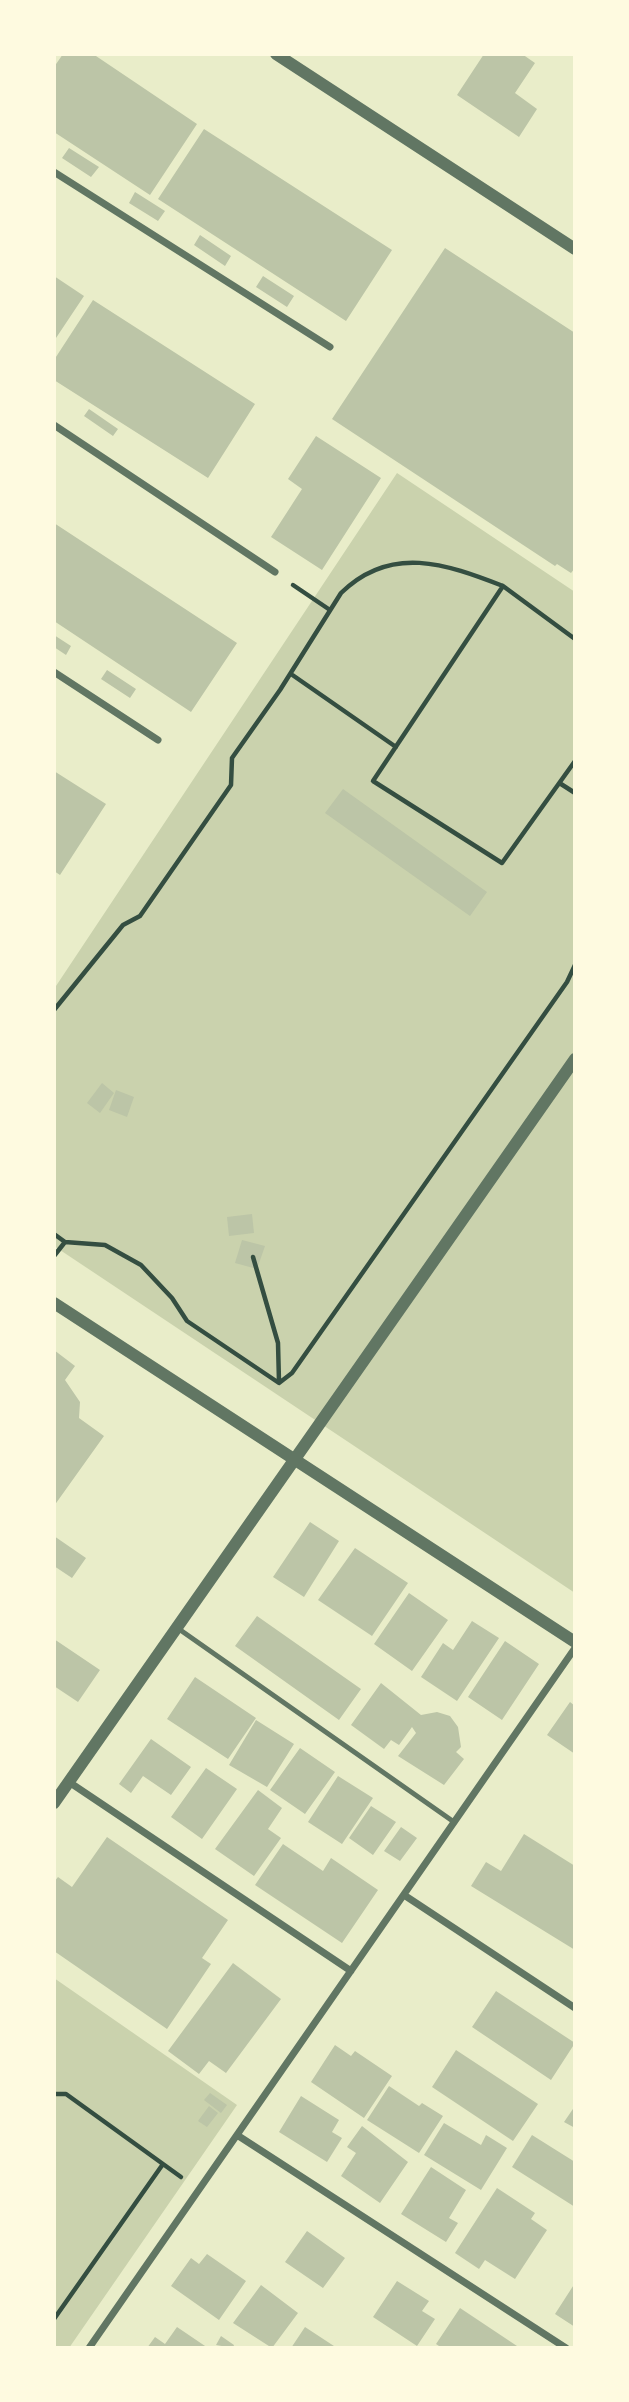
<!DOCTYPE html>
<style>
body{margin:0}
#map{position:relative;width:629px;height:2402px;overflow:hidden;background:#e9edc9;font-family:Signika,sans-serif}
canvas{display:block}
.frame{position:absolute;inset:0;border:56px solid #fefae0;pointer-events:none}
</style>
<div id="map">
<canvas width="629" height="2402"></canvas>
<div class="frame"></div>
</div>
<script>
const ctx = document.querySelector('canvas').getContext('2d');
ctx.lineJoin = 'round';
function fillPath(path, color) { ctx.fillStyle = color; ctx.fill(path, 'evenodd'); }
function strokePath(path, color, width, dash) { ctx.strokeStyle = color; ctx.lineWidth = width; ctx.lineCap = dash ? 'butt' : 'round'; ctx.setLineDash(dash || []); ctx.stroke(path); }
const green = new Path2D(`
 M 397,473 L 575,592 L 575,1593 L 54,1246 L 54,989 Z
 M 54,1978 L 237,2105 L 69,2348 L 54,2348 Z`);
const building = new Path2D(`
 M 63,54 L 93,54 L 197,124 L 150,195 L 54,132 L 54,67 Z
 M 484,54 L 522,54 L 535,63 L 515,93 L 537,109 L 519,137 L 457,95 Z
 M 204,129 L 392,250 L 346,321 L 158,199 Z
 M 69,148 L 99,167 L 91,177 L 62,158 Z
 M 135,192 L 165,211 L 158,221 L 129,203 Z
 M 200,235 L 231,256 L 225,266 L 194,245 Z
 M 445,248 L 575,333 L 575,568 L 571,573 L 557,564 L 555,566 L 332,419 Z
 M 54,276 L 84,296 L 54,341 Z
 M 263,276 L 294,296 L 287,307 L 256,287 Z
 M 93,300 L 255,404 L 208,478 L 54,380 L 54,360 Z
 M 89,409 L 118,429 L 113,436 L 84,416 Z
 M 316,436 L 381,478 L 322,570 L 271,537 L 302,489 L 288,479 Z
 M 54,523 L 237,643 L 191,712 L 54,621 Z
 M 54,635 L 71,646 L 66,655 L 54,647 Z
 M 107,670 L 136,689 L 130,698 L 101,679 Z
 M 54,771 L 106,804 L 60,875 L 54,871 Z
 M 343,789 L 487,892 L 470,916 L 325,813 Z
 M 102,1083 L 114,1093 L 100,1113 L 87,1103 Z
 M 116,1090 L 134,1097 L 127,1117 L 109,1110 Z
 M 252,1214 L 254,1233 L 229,1236 L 227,1217 Z
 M 242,1240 L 265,1246 L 257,1269 L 235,1263 Z
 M 54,1350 L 75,1366 L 65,1380 L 80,1402 L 79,1418 L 104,1436 L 54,1506 Z
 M 310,1522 L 339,1541 L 304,1597 L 273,1577 Z
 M 54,1536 L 86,1558 L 72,1578 L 54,1566 Z
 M 355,1548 L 408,1583 L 372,1636 L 318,1600 Z
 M 409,1593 L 448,1620 L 412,1671 L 374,1644 Z
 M 257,1616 L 361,1689 L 339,1720 L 235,1646 Z
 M 472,1621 L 499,1638 L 457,1701 L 421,1677 L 443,1643 L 453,1650 Z
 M 54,1639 L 100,1670 L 78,1702 L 54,1686 Z
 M 505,1641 L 539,1664 L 502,1720 L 468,1697 Z
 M 195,1677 L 256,1718 L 228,1759 L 167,1719 Z
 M 381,1683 L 421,1715 L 437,1712 L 450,1716 L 458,1727 L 461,1747 L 456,1752 L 464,1759 L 444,1785 L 398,1756 L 416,1733 L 412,1727 L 399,1745 L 391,1740 L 384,1749 L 351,1725 Z
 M 570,1702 L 575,1706 L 575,1754 L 547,1735 Z
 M 256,1720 L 294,1744 L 267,1787 L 229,1765 Z
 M 151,1739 L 191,1767 L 171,1795 L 143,1776 L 131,1793 L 119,1784 Z
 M 300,1748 L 335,1772 L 305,1814 L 270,1790 Z
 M 206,1768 L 237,1789 L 202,1839 L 171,1817 Z
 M 338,1776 L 373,1798 L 342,1844 L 308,1822 Z
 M 258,1790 L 282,1808 L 268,1829 L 281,1838 L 254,1876 L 215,1849 Z
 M 371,1806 L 396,1822 L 373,1855 L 349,1838 Z
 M 401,1827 L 417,1838 L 400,1861 L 384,1851 Z
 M 524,1834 L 575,1866 L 575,1950 L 471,1886 L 486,1862 L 501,1871 Z
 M 107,1837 L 228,1920 L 202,1958 L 211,1964 L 167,2029 L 54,1951 L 54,1882 L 58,1877 L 72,1887 Z
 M 283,1844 L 323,1871 L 331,1858 L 378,1890 L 342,1943 L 255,1885 Z
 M 233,1963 L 281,1999 L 226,2073 L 209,2061 L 199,2074 L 168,2051 Z
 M 496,1991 L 575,2043 L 551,2080 L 472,2027 Z
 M 335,2045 L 351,2056 L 355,2051 L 392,2076 L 364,2118 L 311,2082 Z
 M 456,2050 L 538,2104 L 513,2141 L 432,2087 Z
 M 389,2086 L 419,2106 L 422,2103 L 443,2116 L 419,2153 L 367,2120 Z
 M 210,2093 L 227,2105 L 221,2113 L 204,2100 Z
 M 301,2096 L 339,2120 L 332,2132 L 342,2138 L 327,2162 L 279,2132 Z
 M 209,2106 L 218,2113 L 207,2127 L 198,2121 Z
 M 575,2106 L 575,2128 L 564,2122 Z
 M 444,2123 L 481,2145 L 486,2135 L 507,2148 L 481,2190 L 424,2155 Z
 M 362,2126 L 408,2162 L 380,2203 L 341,2176 L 356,2153 L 347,2147 Z
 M 532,2135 L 575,2162 L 575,2207 L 512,2167 Z
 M 431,2167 L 466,2190 L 449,2218 L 458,2223 L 446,2242 L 401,2214 Z
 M 497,2188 L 535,2213 L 531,2219 L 547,2230 L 515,2279 L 485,2260 L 479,2269 L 455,2253 Z
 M 307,2231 L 345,2258 L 323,2288 L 285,2262 Z
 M 207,2254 L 246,2281 L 219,2320 L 171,2286 L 191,2258 L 199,2264 Z
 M 397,2281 L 429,2301 L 422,2311 L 435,2319 L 417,2346 L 373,2317 Z
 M 575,2283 L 575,2327 L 555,2314 Z
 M 261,2285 L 298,2313 L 272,2348 L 233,2323 Z
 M 460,2308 L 520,2348 L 442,2348 L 436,2344 Z
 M 177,2327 L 208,2348 L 147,2348 L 155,2337 L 165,2344 Z
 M 305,2327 L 337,2348 L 291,2348 Z
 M 221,2336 L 234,2345 L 233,2348 L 216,2345 Z`);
const path = new Path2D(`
 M 293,585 L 330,610
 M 575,639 L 503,586 L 373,781 L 502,863 L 575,761
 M 291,674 L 396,747
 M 561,784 L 575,793
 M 54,1010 L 123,925 L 140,916 L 231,785 L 232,758 L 280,690 L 341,593 C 391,544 446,564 503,586
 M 54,1234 L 65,1242 L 105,1245 L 141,1265 L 172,1298 L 187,1321 L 279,1383 L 292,1373 L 567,982 L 575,965
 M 54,1256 L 65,1242
 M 253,1257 L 278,1343 L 279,1382
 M 54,2094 L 66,2094 L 181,2177
 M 54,2319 L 163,2164`);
const service = new Path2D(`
 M 176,1627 L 454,1822`);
const minor = new Path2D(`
 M 54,172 L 330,347
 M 54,425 L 275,572
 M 54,672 L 158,740
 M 69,1782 L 351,1971
 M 404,1895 L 575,2008
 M 237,2135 L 566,2348
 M 89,2348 L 575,1648`);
const tertiary = new Path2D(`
 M 276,54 L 575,249
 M 54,1303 L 575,1642
 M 54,1803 L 575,1059`);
fillPath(green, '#cad2ad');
fillPath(building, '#bcc5a7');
strokePath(path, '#344e41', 4.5);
strokePath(service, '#617663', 5);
strokePath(minor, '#617663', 7);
strokePath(tertiary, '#617663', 12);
</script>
